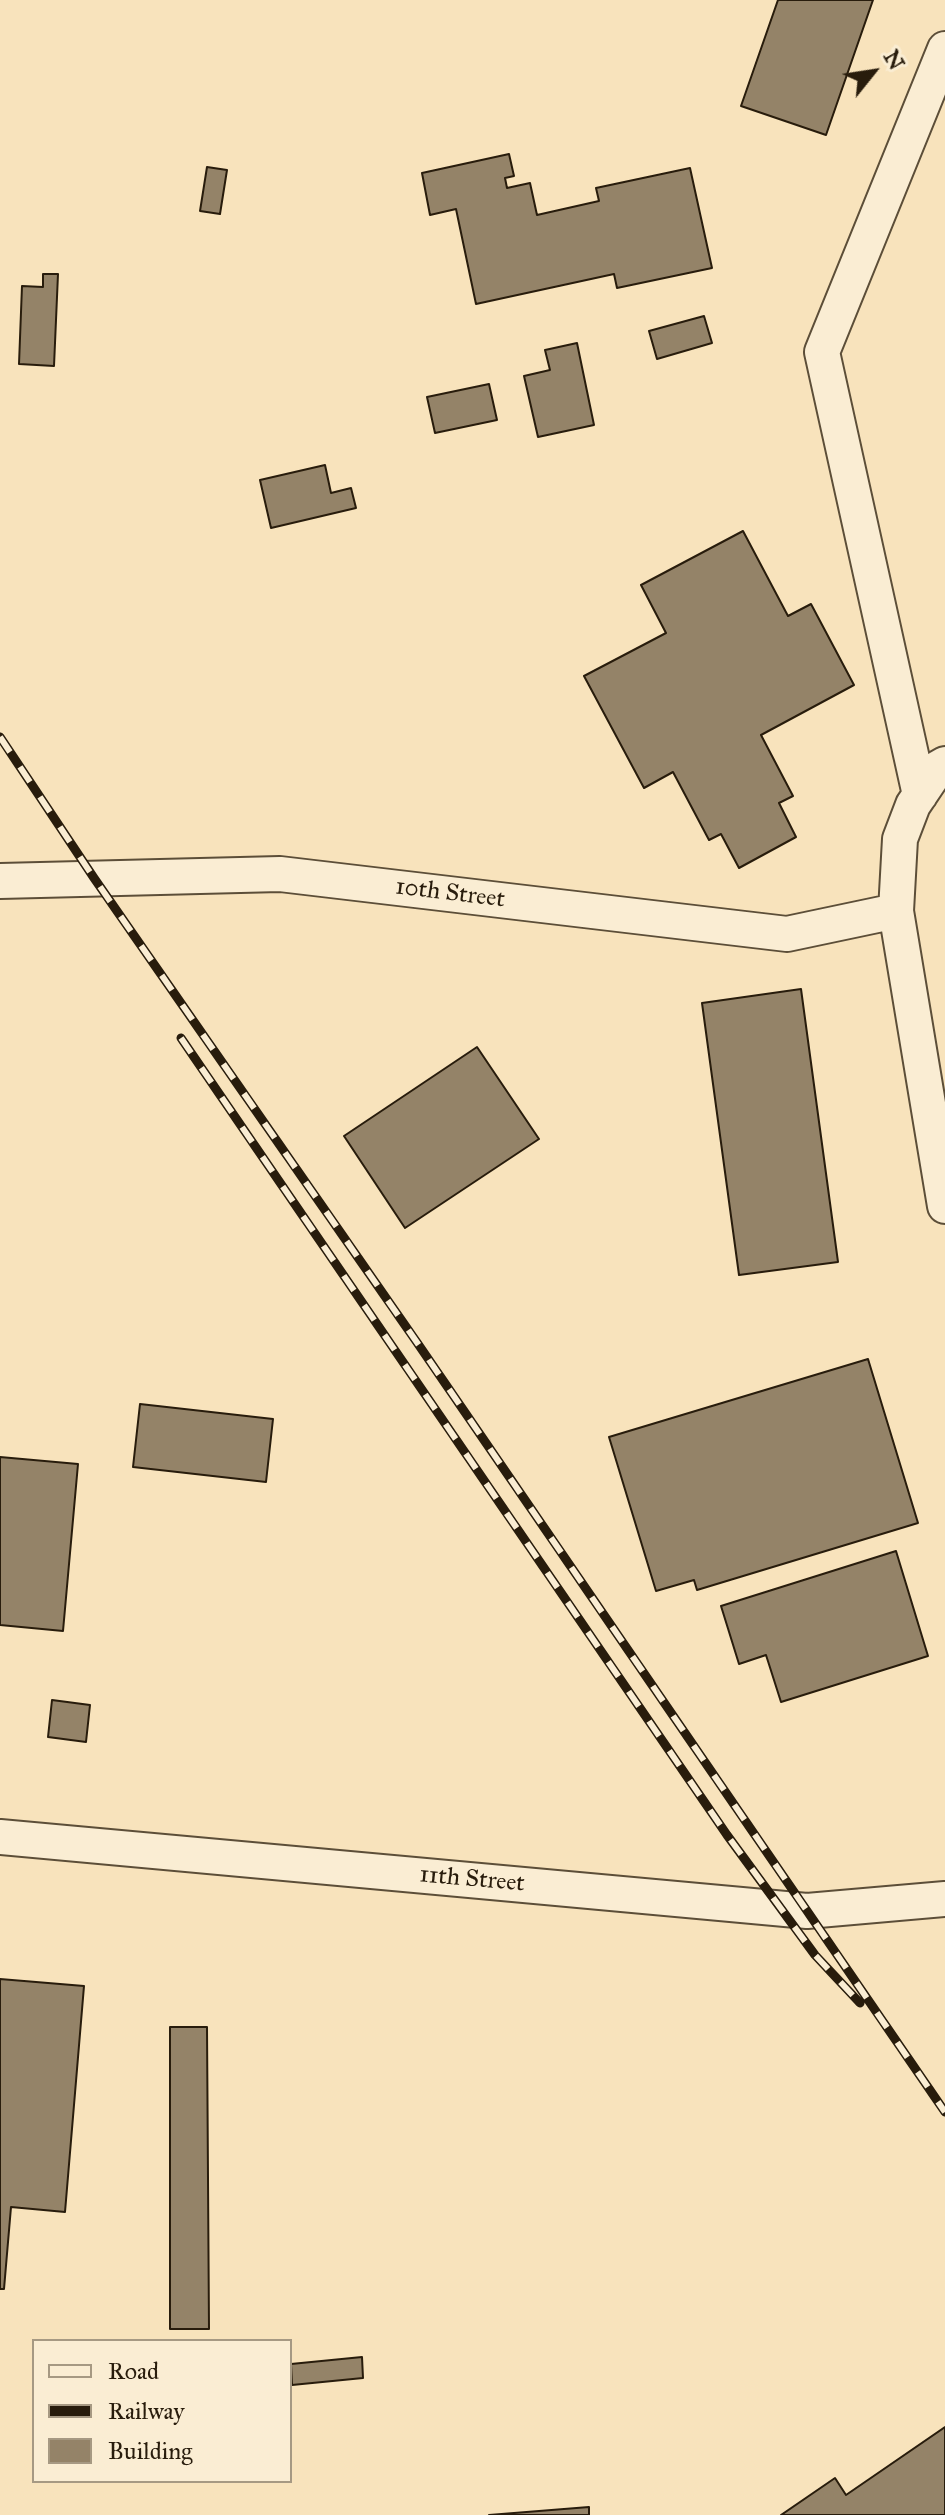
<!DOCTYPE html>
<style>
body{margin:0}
#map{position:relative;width:945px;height:2515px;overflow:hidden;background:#f8e3bc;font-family:"IM FELL Great Primer",serif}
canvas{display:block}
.legend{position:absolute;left:32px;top:2339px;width:260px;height:144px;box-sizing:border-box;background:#faedd3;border:2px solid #a69983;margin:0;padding:10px 14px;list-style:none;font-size:24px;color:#281c0c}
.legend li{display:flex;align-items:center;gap:16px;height:40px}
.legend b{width:40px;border:2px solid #a69983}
.north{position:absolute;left:833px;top:32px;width:80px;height:80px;-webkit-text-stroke:6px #faedd3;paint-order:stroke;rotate:60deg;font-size:22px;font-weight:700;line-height:32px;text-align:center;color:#281c0c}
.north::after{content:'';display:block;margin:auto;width:28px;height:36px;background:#281c0c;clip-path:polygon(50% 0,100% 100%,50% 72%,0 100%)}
</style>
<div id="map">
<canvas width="945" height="2515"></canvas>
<ul class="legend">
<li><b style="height:10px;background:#faedd3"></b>Road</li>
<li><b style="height:10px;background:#281c0c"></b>Railway</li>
<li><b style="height:22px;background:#948368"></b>Building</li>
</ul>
<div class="north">N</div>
</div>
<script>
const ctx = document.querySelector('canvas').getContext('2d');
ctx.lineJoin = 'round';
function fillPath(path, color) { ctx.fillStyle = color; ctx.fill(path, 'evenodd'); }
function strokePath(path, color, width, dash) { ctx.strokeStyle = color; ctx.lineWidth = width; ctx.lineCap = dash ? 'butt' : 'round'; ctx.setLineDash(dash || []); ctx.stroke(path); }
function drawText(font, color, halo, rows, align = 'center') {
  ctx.font = font + ' "IM FELL Great Primer",serif'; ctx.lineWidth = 7; ctx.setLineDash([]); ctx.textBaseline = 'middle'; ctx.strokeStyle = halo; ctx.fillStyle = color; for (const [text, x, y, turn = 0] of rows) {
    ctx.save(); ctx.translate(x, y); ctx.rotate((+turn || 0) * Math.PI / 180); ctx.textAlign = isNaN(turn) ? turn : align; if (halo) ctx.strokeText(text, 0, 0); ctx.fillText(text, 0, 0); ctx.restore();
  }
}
const building = new Path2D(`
 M 778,0 L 873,0 L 826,135 L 741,106 Z
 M 509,154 L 514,176 L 505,178 L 507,188 L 530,183 L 537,215 L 599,201 L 596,188 L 690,168 L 712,268 L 617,288 L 614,274 L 476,304 L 456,209 L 430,215 L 422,173 Z
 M 207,167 L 227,170 L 220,214 L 200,211 Z
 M 43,274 L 58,274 L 54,366 L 19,364 L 22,286 L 43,287 Z
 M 704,316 L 712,343 L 657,359 L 649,331 Z
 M 577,343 L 594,425 L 538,437 L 524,376 L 550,370 L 545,350 Z
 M 489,384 L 497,420 L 435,433 L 427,397 Z
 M 325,465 L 331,493 L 351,488 L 356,508 L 271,528 L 260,480 Z
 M 743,531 L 788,616 L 811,604 L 854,685 L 761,735 L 793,796 L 779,803 L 796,837 L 739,868 L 721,834 L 709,840 L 673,772 L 644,788 L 584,676 L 666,633 L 641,585 Z
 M 801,989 L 838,1262 L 739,1275 L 702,1003 Z
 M 477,1047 L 539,1139 L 405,1228 L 344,1136 Z
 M 868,1359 L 918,1523 L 697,1590 L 694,1580 L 656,1591 L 609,1437 Z
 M 140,1404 L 273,1419 L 266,1482 L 133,1467 Z
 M 0,1457 L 78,1464 L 63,1631 L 0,1625 Z
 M 896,1551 L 928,1656 L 781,1702 L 766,1655 L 739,1664 L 721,1606 Z
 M 52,1700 L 90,1705 L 86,1742 L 48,1737 Z
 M 0,1979 L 84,1986 L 65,2212 L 11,2207 L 4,2289 L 0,2289 Z
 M 170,2027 L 207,2027 L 209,2329 L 170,2329 Z
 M 362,2357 L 363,2378 L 292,2385 L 291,2364 Z
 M 945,2427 L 945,2515 L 781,2515 L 835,2478 L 846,2495 Z
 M 589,2507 L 589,2515 L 489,2515 Z`);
const street = new Path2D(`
 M 945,764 L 938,768 L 913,805 L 900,839 L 896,911 L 945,1206
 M 920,795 L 822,352 L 945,49
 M 0,881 L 280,874 L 787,934 L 896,911
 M 0,1837 L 807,1911 L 945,1899`);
const rail = new Path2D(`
 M 0,737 L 94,878 L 416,1341 L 945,2112
 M 181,1038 L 727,1835 L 815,1955 L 860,2003`);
const streetNames = [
 ["10th Street",450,894,7],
 ["11th Street",472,1880,5]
];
fillPath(building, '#948368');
strokePath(building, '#281c0c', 2);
strokePath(street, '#5c4e38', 38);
strokePath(street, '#faedd3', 34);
strokePath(rail, '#281c0c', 9);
strokePath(rail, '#faedd3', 6, [18]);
drawText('24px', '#281c0c', '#faedd3', streetNames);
</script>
